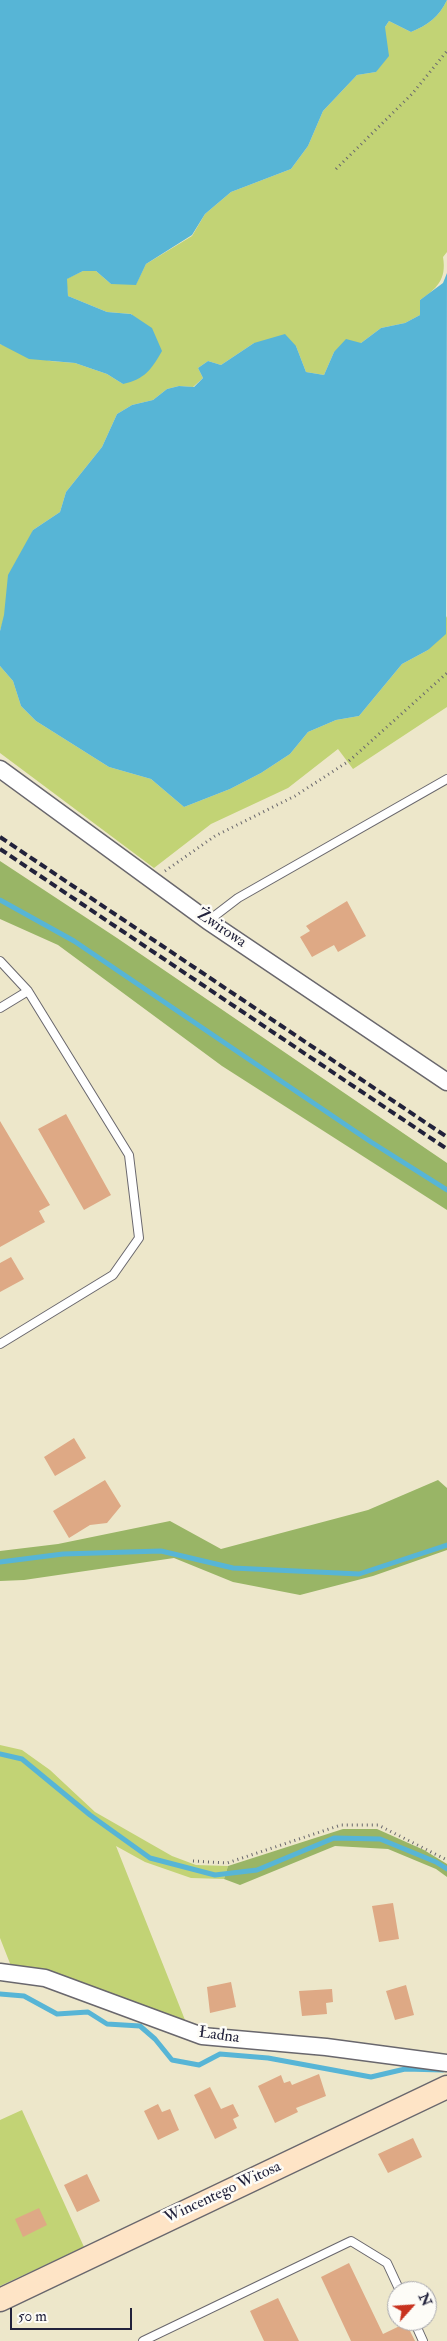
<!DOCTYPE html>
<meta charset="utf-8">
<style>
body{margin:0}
#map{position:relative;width:447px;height:2341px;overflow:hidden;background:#ede7ca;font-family:"IM FELL Double Pica",serif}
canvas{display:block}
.north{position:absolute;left:387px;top:2281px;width:50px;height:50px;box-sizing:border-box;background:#fdfcf7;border:1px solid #a5a5ac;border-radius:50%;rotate:64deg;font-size:14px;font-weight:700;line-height:20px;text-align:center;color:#22223b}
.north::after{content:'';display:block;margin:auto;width:18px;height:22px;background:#c8321e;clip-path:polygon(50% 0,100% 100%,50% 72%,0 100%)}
.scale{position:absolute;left:10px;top:2308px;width:122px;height:22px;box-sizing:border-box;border:2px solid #22223b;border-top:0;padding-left:6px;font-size:15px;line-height:18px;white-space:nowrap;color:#22223b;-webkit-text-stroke:4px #fdfcf7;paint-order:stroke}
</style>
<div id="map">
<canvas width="447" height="2341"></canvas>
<div class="north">N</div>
<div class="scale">50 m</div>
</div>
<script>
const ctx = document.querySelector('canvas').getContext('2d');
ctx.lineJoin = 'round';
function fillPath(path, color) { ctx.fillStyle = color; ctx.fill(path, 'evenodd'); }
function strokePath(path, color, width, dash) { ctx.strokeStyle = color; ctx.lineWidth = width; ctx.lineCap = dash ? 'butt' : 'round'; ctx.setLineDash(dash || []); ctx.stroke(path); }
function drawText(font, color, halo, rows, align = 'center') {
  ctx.font = font + ' "IM FELL Double Pica",serif'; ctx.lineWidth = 5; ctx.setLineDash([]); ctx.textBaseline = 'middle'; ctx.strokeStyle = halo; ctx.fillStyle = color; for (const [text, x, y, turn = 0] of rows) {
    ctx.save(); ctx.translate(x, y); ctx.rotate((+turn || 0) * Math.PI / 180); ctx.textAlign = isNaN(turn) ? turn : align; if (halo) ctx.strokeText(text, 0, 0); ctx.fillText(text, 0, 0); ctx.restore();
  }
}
const green = new Path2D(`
 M 447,0 L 447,252 L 443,257 C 447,280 436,289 420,300 L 420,315 L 405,323 L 381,328 L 361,343 L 334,352 L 324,375 L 306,372 L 296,346 L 254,343 L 221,365 L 208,361 L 198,368 L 203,378 L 193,387 L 179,386 L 167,389 L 153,400 L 132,405 L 117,414 L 102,447 L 66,492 L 60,512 L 33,530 L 0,631 L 0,344 L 50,361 L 75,363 L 107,374 L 123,384 L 132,314 L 107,312 L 68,296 L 66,279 L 83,271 L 96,271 L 111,284 L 136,284 L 146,264 L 192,236 L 205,214 L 231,192 L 291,169 L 308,146 L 323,111 L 357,75 L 376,72 L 385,27 L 389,21 L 411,32 C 428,25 439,17 447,0 Z
 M 447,616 L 447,707 L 353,769 L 338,749 L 288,788 L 211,824 L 154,868 L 0,753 L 0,666 L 13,681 L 21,706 L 36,721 L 109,767 L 151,779 L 184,807 L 230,789 L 261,773 L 290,754 L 308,732 L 336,720 L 359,716 L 402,664 L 428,650 Z
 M 0,1745 L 22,1750 L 50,1770 L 95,1812 L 172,1856 L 196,1865 L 228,1866 L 224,1879 L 191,1878 L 145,1862 L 116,1846 L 185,2020 L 11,1966 L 0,1938 Z
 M 22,2110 L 84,2247 L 0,2286 L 0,2120 Z`);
const forest = new Path2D(`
 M 0,861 L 117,938 L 447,1163 L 447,1210 L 222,1066 L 58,945 L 0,919 Z
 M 438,1480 L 447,1488 L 447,1550 L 373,1576 L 300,1595 L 233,1582 L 174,1558 L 24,1580 L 0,1581 L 0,1551 L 58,1544 L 170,1521 L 221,1549 L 368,1510 Z
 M 343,1829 L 377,1829 L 424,1850 L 447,1864 L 447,1877 L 436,1869 L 388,1849 L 335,1846 L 240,1885 L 224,1879 L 228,1866 Z`);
const water = new Path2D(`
 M 0,0 L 447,0 C 439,17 428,25 411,32 L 389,21 L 385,27 L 389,56 L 376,72 L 357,75 L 323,111 L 308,146 L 291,169 L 231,192 L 205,214 L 192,235 L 146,264 L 136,285 L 111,284 L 96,271 L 83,271 L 67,279 L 68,296 L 107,312 L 131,314 L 152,328 L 162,351 C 151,370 145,379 123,384 L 107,374 L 75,363 L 29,359 L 0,344 Z
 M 447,273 L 446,634 L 428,650 L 402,664 L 359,716 L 336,720 L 308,732 L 290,754 L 261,773 L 230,789 L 184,807 L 151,779 L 109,767 L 36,721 L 21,706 L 13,681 L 0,666 L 0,631 L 4,615 L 8,575 L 33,530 L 60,512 L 66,492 L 102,447 L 117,414 L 132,405 L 153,400 L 167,389 L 179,386 L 194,387 L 203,378 L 198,368 L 208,361 L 221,365 L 254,343 L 285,334 L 296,346 L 306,372 L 324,375 L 334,352 L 346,339 L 361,343 L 381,328 L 405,323 L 420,315 L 420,300 L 443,283 Z`);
const stream = new Path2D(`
 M 0,900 L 74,941 L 371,1142 L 447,1190
 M 0,1562 L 63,1554 L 161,1551 L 233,1568 L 359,1574 L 447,1545
 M 0,1754 L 22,1759 L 90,1815 L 150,1858 L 215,1875 L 257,1870 L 334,1838 L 380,1839 L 436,1862 L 447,1869
 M 0,1994 L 24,1996 L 57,2014 L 88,2012 L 107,2024 L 140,2026 L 155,2039 L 172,2060 L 199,2065 L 220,2054 L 268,2058 L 371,2077 L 405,2069 L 443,2070`);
const building = new Path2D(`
 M 347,901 L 366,936 L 338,952 L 334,945 L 312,957 L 300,937 L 310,931 L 306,926 Z
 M 66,1114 L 111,1195 L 84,1210 L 38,1129 Z
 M 0,1121 L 50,1205 L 39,1211 L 45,1222 L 0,1247 Z
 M 11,1257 L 24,1279 L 0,1292 L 0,1263 Z
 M 74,1438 L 86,1458 L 55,1476 L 44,1457 Z
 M 105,1480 L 121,1506 L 107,1523 L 90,1525 L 69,1538 L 53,1511 Z
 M 393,1903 L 399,1939 L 379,1942 L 372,1906 Z
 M 231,1982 L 236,2007 L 210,2013 L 207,1987 Z
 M 406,1985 L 414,2015 L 395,2020 L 386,1991 Z
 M 332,1989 L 333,2002 L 326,2003 L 327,2014 L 302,2016 L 299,1991 Z
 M 319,2074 L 326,2096 L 296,2108 L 298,2112 L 275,2123 L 258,2086 L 281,2075 L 284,2083 L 290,2081 L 292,2085 Z
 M 210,2087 L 221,2109 L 233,2104 L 239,2116 L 233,2119 L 237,2128 L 215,2139 L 194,2095 Z
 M 158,2104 L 162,2112 L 170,2109 L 179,2130 L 158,2140 L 144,2111 Z
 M 413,2138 L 422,2157 L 388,2173 L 378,2154 Z
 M 87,2174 L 100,2201 L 77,2212 L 64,2185 Z
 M 39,2208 L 47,2225 L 23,2237 L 15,2219 Z
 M 349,2263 L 383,2334 L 406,2323 L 415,2341 L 351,2341 L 321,2277 Z
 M 278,2298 L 299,2341 L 264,2341 L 250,2311 Z`);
const path = new Path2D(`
 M 336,169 L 412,94 L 447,51
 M 165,871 L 215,836 L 295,796 L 349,761 L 447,673
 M 193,1861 L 227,1863 L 341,1825 L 378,1825 L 447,1860`);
const lane = new Path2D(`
 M 208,921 L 238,898 L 447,779
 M 0,961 L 28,991 L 129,1155 L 139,1238 L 113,1275 L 0,1344
 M 0,1008 L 28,991
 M 414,2321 L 423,2341
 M 143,2341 L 351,2241 L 387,2263 L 400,2291`);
const street = new Path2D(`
 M 0,769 L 208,921 L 447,1082
 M 0,1972 L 45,1978 L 202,2036 L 326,2047 L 447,2063`);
const secondary = new Path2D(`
 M 0,2300 L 447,2087`);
const rail = new Path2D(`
 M 0,837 L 447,1137
 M 0,849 L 447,1149`);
const streetNames = [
 ["Żwirowa",221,929,34],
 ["Ładna",219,2036,8],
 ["Wincentego Witosa",223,2193,-25]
];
fillPath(green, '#c2d375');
fillPath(forest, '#99b566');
fillPath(water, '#57b5d6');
strokePath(stream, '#57b5d6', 5);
fillPath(building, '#dea985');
strokePath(lane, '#69676d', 10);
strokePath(street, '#69676d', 19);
strokePath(secondary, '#69676d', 25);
strokePath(path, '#69676d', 3, [1, 4]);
strokePath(lane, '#fff', 8);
strokePath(street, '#fff', 16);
strokePath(secondary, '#fee4c6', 22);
strokePath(rail, '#22223b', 4, [8, 4]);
drawText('16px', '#22223b', '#fdfcf7', streetNames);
</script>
